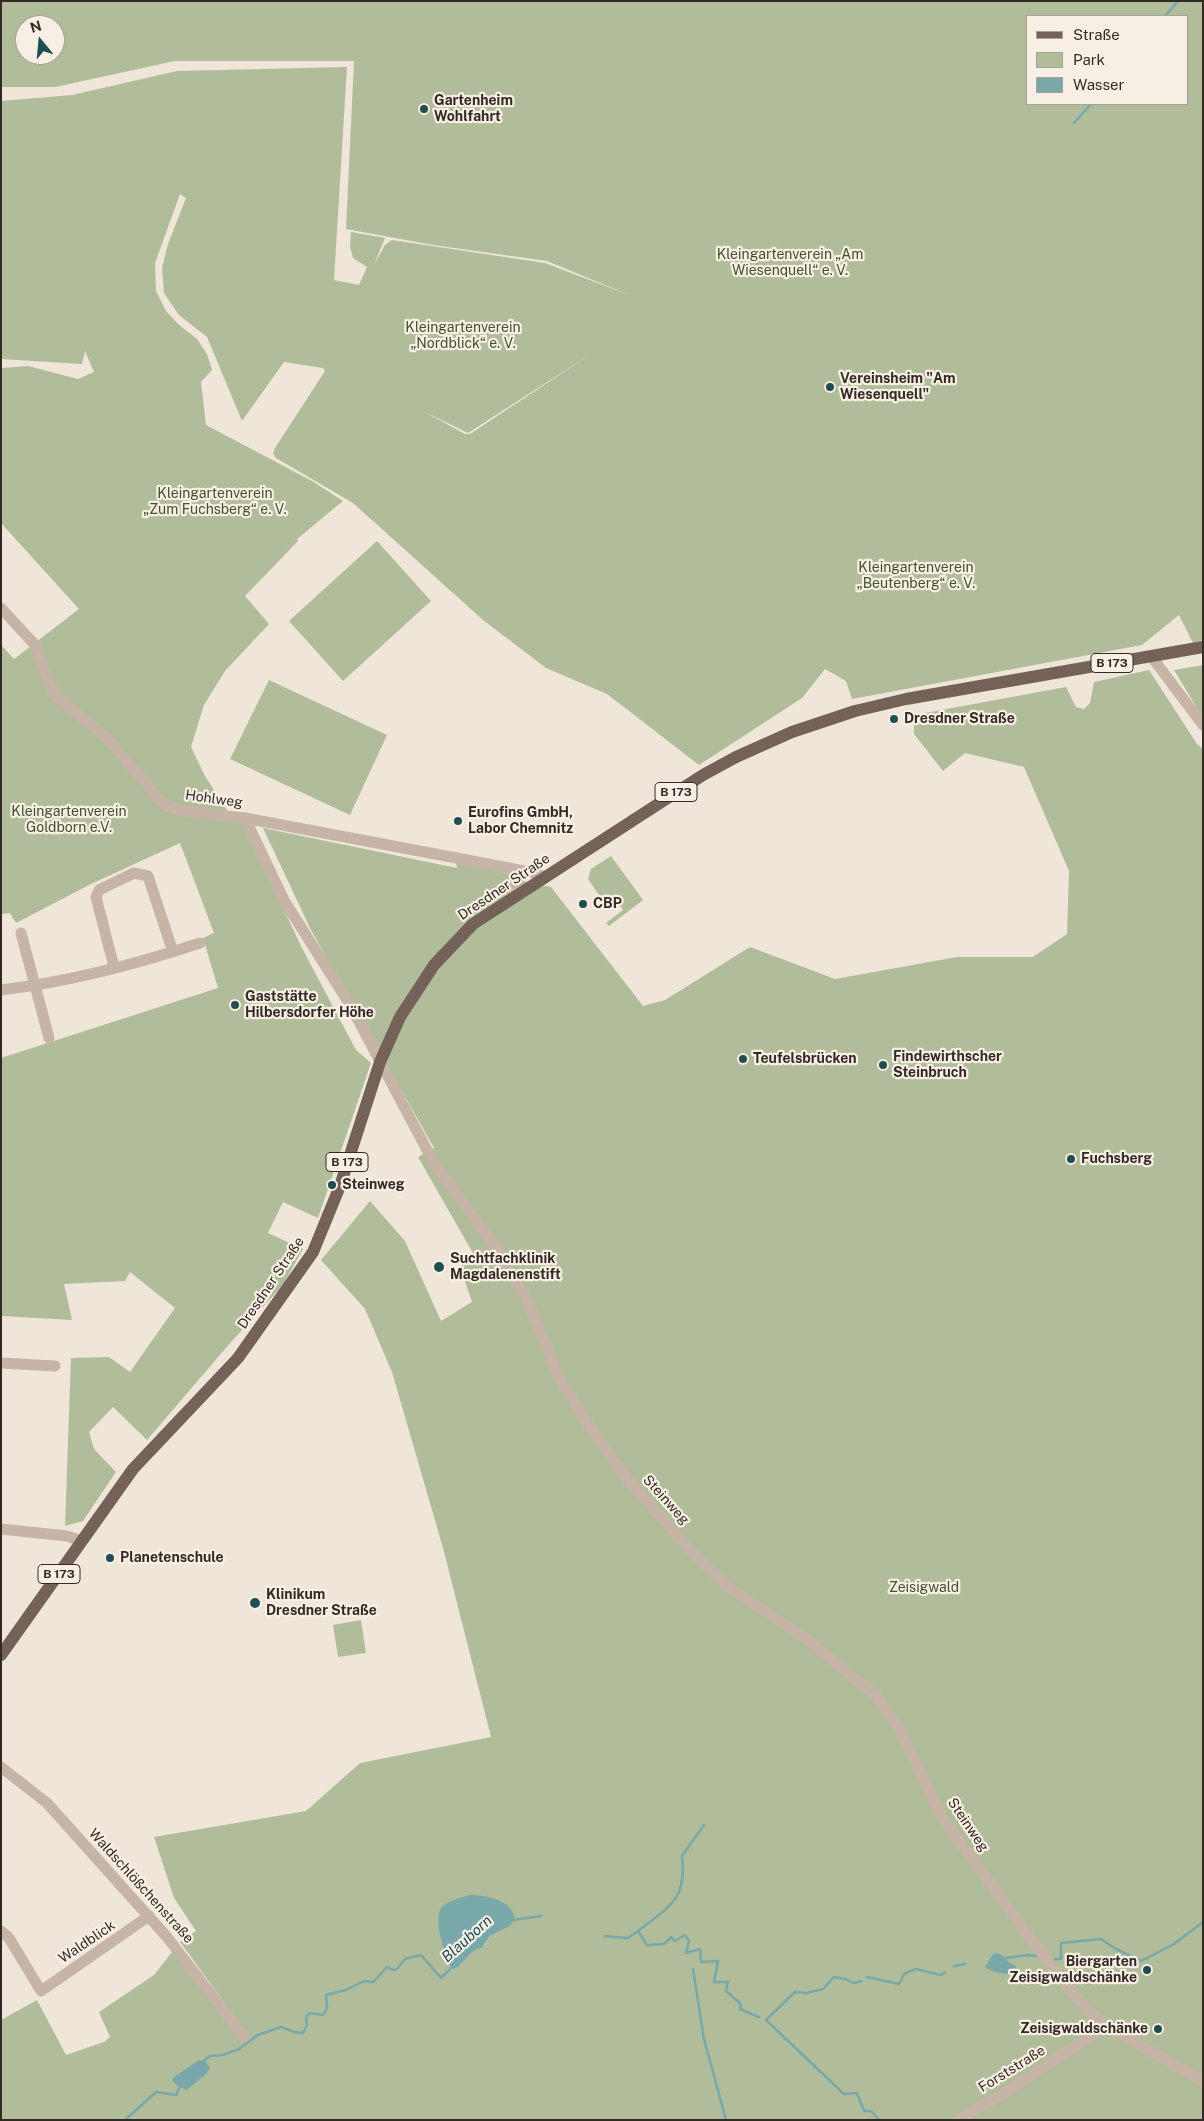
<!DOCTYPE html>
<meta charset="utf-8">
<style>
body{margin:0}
#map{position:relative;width:1204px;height:2121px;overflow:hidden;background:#efe5d9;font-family:"Public Sans",sans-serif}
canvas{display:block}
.frame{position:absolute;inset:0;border:2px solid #332a26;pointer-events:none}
.legend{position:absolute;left:1026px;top:15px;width:162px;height:90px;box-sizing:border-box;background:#f8efe4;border:1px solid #a9a098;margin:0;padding:6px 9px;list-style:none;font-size:15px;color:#332a26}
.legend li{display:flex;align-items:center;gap:10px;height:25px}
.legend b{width:25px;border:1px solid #a9a098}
.north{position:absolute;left:15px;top:15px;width:50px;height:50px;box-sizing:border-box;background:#f8efe4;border:1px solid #a9a098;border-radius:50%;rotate:343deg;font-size:14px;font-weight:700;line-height:20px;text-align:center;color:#332a26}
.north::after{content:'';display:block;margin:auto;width:18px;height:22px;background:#1e4e52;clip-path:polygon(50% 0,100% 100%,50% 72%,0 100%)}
</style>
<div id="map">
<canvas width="1204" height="2121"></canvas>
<div class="frame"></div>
<ul class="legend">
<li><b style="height:6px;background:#746258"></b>Straße</li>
<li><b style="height:14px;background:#b1bd9a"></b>Park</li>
<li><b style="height:14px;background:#79a8ab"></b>Wasser</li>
</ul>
<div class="north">N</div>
</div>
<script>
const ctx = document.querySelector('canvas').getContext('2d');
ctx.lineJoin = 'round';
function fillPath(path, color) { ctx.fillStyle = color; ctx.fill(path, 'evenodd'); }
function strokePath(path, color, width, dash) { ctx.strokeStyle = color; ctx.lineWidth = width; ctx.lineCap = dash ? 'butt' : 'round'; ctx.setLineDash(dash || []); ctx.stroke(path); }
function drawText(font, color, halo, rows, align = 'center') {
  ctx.font = font + ' "Public Sans",sans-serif'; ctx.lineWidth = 4.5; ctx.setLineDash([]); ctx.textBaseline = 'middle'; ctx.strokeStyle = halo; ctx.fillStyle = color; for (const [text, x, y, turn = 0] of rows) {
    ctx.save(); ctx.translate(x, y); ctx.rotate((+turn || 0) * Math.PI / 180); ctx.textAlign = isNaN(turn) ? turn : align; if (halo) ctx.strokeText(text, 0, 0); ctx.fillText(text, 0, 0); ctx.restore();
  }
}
const green = new Path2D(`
 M 1,1 L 1203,1 L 1203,640 L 1193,643 L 1179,615 L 1142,645 L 852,699 L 846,681 L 825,669 L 802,698 L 699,765 L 607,694 L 546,668 L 483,620 L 353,503 L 276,458 L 273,453 L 275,448 L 325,371 L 323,368 L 284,362 L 242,421 L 207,337 L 179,315 L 164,293 L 162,268 L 168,244 L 186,198 L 180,194 L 155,263 L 156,291 L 166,311 L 178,324 L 197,339 L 207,354 L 212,370 L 201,382 L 206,425 L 312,481 L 343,501 L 297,539 L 298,541 L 245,596 L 269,624 L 225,671 L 204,705 L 191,747 L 205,776 L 228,812 L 242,821 L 302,948 L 356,1050 L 371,1063 L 318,1218 L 283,1202 L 268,1233 L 303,1249 L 283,1285 L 231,1342 L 147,1440 L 113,1407 L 89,1432 L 94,1449 L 116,1472 L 83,1521 L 65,1526 L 71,1358 L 109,1357 L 130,1372 L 175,1308 L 130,1272 L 125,1281 L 64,1284 L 72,1320 L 1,1316 L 1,1058 L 218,988 L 203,938 L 214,933 L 180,843 L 91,884 L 16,923 L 10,913 L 1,914 L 1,645 L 14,659 L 79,609 L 1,523 L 1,368 L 28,366 L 78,379 L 94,372 L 85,351 L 82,364 L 1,359 L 1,101 L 72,95 L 177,71 L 347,67 L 334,280 L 359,285 L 367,267 L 353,258 L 350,247 L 351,232 L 385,238 L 374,265 L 385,245 L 392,240 L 545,263 L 629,295 L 547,261 L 433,245 L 346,229 L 354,61 L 175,61 L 55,87 L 1,87 ZM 1028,16 L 1188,16 L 1188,104 L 1028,104 ZM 25,25 L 55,25 L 55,55 L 25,55 ZM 591,354 L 470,434 L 465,434 L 425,412 L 468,433 Z
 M 377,541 L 431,601 L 343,681 L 289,621 Z
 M 1203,665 L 1203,718 L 1174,670 Z
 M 1149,670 L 1197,744 L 1203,749 L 1203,2120 L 1,2120 L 1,2020 L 37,2000 L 66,2055 L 104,2042 L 110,2037 L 99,2012 L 154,1975 L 172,1952 L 245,2031 L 180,1942 L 196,1931 L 174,1898 L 154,1837 L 306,1811 L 360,1763 L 491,1737 L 443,1548 L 392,1372 L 365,1309 L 321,1260 L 370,1201 L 405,1241 L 441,1321 L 472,1302 L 460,1267 L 474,1255 L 418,1157 L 434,1148 L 311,930 L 263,828 L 457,868 L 456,862 L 528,878 L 523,881 L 551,887 L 643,1006 L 665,1000 L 750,947 L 835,979 L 957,957 L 1033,957 L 1067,934 L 1069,871 L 1024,767 L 965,753 L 943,771 L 914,734 L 914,715 L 1066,687 L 1076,707 L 1084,709 L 1090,703 L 1094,682 ZM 475,1895 L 491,1899 L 510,1926 L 490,1936 L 484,1946 L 472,1950 L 461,1965 L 450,1965 L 441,1940 L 439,1917 Z
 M 269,680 L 387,735 L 350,815 L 230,759 Z
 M 611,856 L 643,900 L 609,926 L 606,923 L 623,910 L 614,898 L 605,904 L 588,879 L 591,869 Z
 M 361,1620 L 366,1653 L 338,1657 L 333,1625 Z`);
const water = new Path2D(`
 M 468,1895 C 484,1894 513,1900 515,1919 L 510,1926 L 490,1936 L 482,1948 C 467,1949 465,1967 452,1969 C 445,1957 432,1918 442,1907 C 447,1901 461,1898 468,1895 Z
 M 997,1953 C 1005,1955 1008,1964 1015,1965 L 1018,1972 C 1010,1976 993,1973 985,1967 L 993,1954 Z
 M 199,2060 L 206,2062 L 210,2068 L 206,2074 L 187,2090 L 176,2085 L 172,2080 L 174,2077 Z`);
const stream = new Path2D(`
 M 1165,16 L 1178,1
 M 1074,123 L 1091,104
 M 513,1920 L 541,1916
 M 638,1931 C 670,1906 687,1900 682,1856 L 704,1825
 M 604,1936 L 628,1938 L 638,1931 L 647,1945 L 664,1944 L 671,1937 L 675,1941 L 685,1935 L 689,1941 L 686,1953 L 700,1949 L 701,1962 L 718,1961 L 714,1982 L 728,1982 L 726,1991 L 741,2004 L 740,2009 L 759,2017
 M 1005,1958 L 1028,1955 L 1036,1956
 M 1055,1959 L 1061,1959 L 1061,1943 L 1101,1939 L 1116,1949 L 1141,1961 L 1174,1944 L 1203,1922
 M 954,1966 L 965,1964
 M 693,1969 L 704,2039 L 726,2120
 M 867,1977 L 899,1984 L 904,1974 L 916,1969 L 941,1975 L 945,1972
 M 861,1981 L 853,1983 L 845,1979 L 834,1977 L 823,1989 L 806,1993 L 795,1992 L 766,2020 L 844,2094 L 857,2093 L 864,2111 L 871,2111 L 879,2120
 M 201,2063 L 210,2056 L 223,2055 L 239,2049 L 258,2035 L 281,2027 L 294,2032 L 303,2033 L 307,2025 L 306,2018 L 309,2013 L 323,2015 L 327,2008 L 326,1995 L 346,1990 L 364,1981 L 373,1982 L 387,1967 L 393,1970 L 397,1969 L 405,1959 L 421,1955 L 441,1978 L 452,1967
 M 125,2120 L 156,2092 L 176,2095 L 180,2086`);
const minor = new Path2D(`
 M 1,608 L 36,646 L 47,678 L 55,695 L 108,739 L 163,804 L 183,811 L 245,818 L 504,867 L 539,874 L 542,879
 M 1151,656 L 1203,725
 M 245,818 L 285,902 L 349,1003 L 435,1165 L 496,1247 L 526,1298 L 558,1375 L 583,1417 L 627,1479 L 697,1557 L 732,1590 L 803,1636 L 876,1696 L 899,1728 L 941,1816 L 1028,1935 L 1071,1991 L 1091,2013 L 1106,2026 L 1203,2081
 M 511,898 L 516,870
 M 21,933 L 49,1038
 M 114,967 L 96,897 L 99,890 L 134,873 L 148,876 L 173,952
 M 1,990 C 67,982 137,964 200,943
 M 1,1363 L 55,1366
 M 1,1529 L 67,1536 L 81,1541
 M 1,1767 L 47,1803 L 167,1937 L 244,2037
 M 1,1931 L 9,1938 L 41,1991 L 149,1916
 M 958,2120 L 1017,2085 L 1106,2026`);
const major = new Path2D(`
 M 1,1655 L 133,1469 L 238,1358 L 313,1252 L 340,1186 L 380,1062 L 400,1017 L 434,965 L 473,924 L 703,775 L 736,757 L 792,732 L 855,711 L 906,699 L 1203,647`);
const markers = [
 [424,109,5,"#1e4e52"],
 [830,387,5,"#1e4e52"],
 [894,719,5,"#1e4e52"],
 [458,821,5,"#1e4e52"],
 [583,904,5,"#1e4e52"],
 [235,1005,5,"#1e4e52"],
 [743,1059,5,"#1e4e52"],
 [883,1065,5,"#1e4e52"],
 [1071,1159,5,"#1e4e52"],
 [332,1185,5,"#1e4e52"],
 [439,1267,6,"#1e4e52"],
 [110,1558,5,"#1e4e52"],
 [255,1603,6,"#1e4e52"],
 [1147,1970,5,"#1e4e52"],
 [1158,2029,5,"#1e4e52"]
];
const shields = [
 [1112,663,42],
 [676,792,42],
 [347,1162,42],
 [59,1574,42]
];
const shieldNames = [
 ["B 173",1112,663],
 ["B 173",676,792],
 ["B 173",347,1162],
 ["B 173",59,1574]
];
const poiNames = [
 ["Gartenheim",434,101],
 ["Wohlfahrt",434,117],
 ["Vereinsheim \"Am",840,379],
 ["Wiesenquell\"",840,395],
 ["Dresdner Straße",904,719],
 ["Eurofins GmbH,",468,813],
 ["Labor Chemnitz",468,829],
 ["CBP",593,904],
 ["Gaststätte",245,997],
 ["Hilbersdorfer Höhe",245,1013],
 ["Findewirthscher",893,1057],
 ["Steinbruch",893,1073],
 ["Teufelsbrücken",753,1059],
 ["Fuchsberg",1081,1159],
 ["Steinweg",342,1185],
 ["Suchtfachklinik",450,1259],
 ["Magdalenenstift",450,1275],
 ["Planetenschule",120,1558],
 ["Klinikum",266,1595],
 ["Dresdner Straße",266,1611],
 ["Biergarten",1137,1962,"right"],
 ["Zeisigwaldschänke",1137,1978,"right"],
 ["Zeisigwaldschänke",1148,2029,"right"]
];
const parkNames = [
 ["Kleingartenverein „Am",790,255],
 ["Wiesenquell“ e. V.",790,271],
 ["Kleingartenverein",463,328],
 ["„Nordblick“ e. V.",463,344],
 ["Kleingartenverein",215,494],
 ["„Zum Fuchsberg“ e. V.",215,510],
 ["Kleingartenverein",916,568],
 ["„Beutenberg“ e. V.",916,584],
 ["Kleingartenverein",69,812],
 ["Goldborn e.V.",69,828],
 ["Zeisigwald",924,1588]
];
const streetNames = [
 ["Hohlweg",214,799,8],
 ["Dresdner Straße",504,887,-34],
 ["Dresdner Straße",271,1283,-56],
 ["Steinweg",666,1500,48],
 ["Steinweg",968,1825,56],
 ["Waldschlößchenstraße",141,1886,48],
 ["Waldblick",87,1942,-34],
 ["Forststraße",1012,2069,-32]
];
const waterNames = [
 ["Blauborn",467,1939,-42]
];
fillPath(green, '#b1bd9a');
fillPath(water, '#79a8ab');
strokePath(stream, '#79a8ab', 2.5);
strokePath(minor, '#c6b5a6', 11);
strokePath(major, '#746258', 12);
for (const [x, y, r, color] of markers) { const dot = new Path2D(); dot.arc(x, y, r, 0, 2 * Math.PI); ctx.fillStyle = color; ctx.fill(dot); strokePath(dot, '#f8efe4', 2); }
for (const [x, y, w] of shields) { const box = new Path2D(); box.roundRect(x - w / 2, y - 9.5, w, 19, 4); ctx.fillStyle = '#f8efe4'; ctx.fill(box); strokePath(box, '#332a26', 1); }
drawText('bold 12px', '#332a26', null, shieldNames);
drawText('bold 14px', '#332a26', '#f8efe4', poiNames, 'left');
drawText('14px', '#42502b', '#f8efe4', parkNames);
drawText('14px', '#332a26', '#f8efe4', streetNames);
drawText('italic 15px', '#1e4e52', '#f8efe4', waterNames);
</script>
